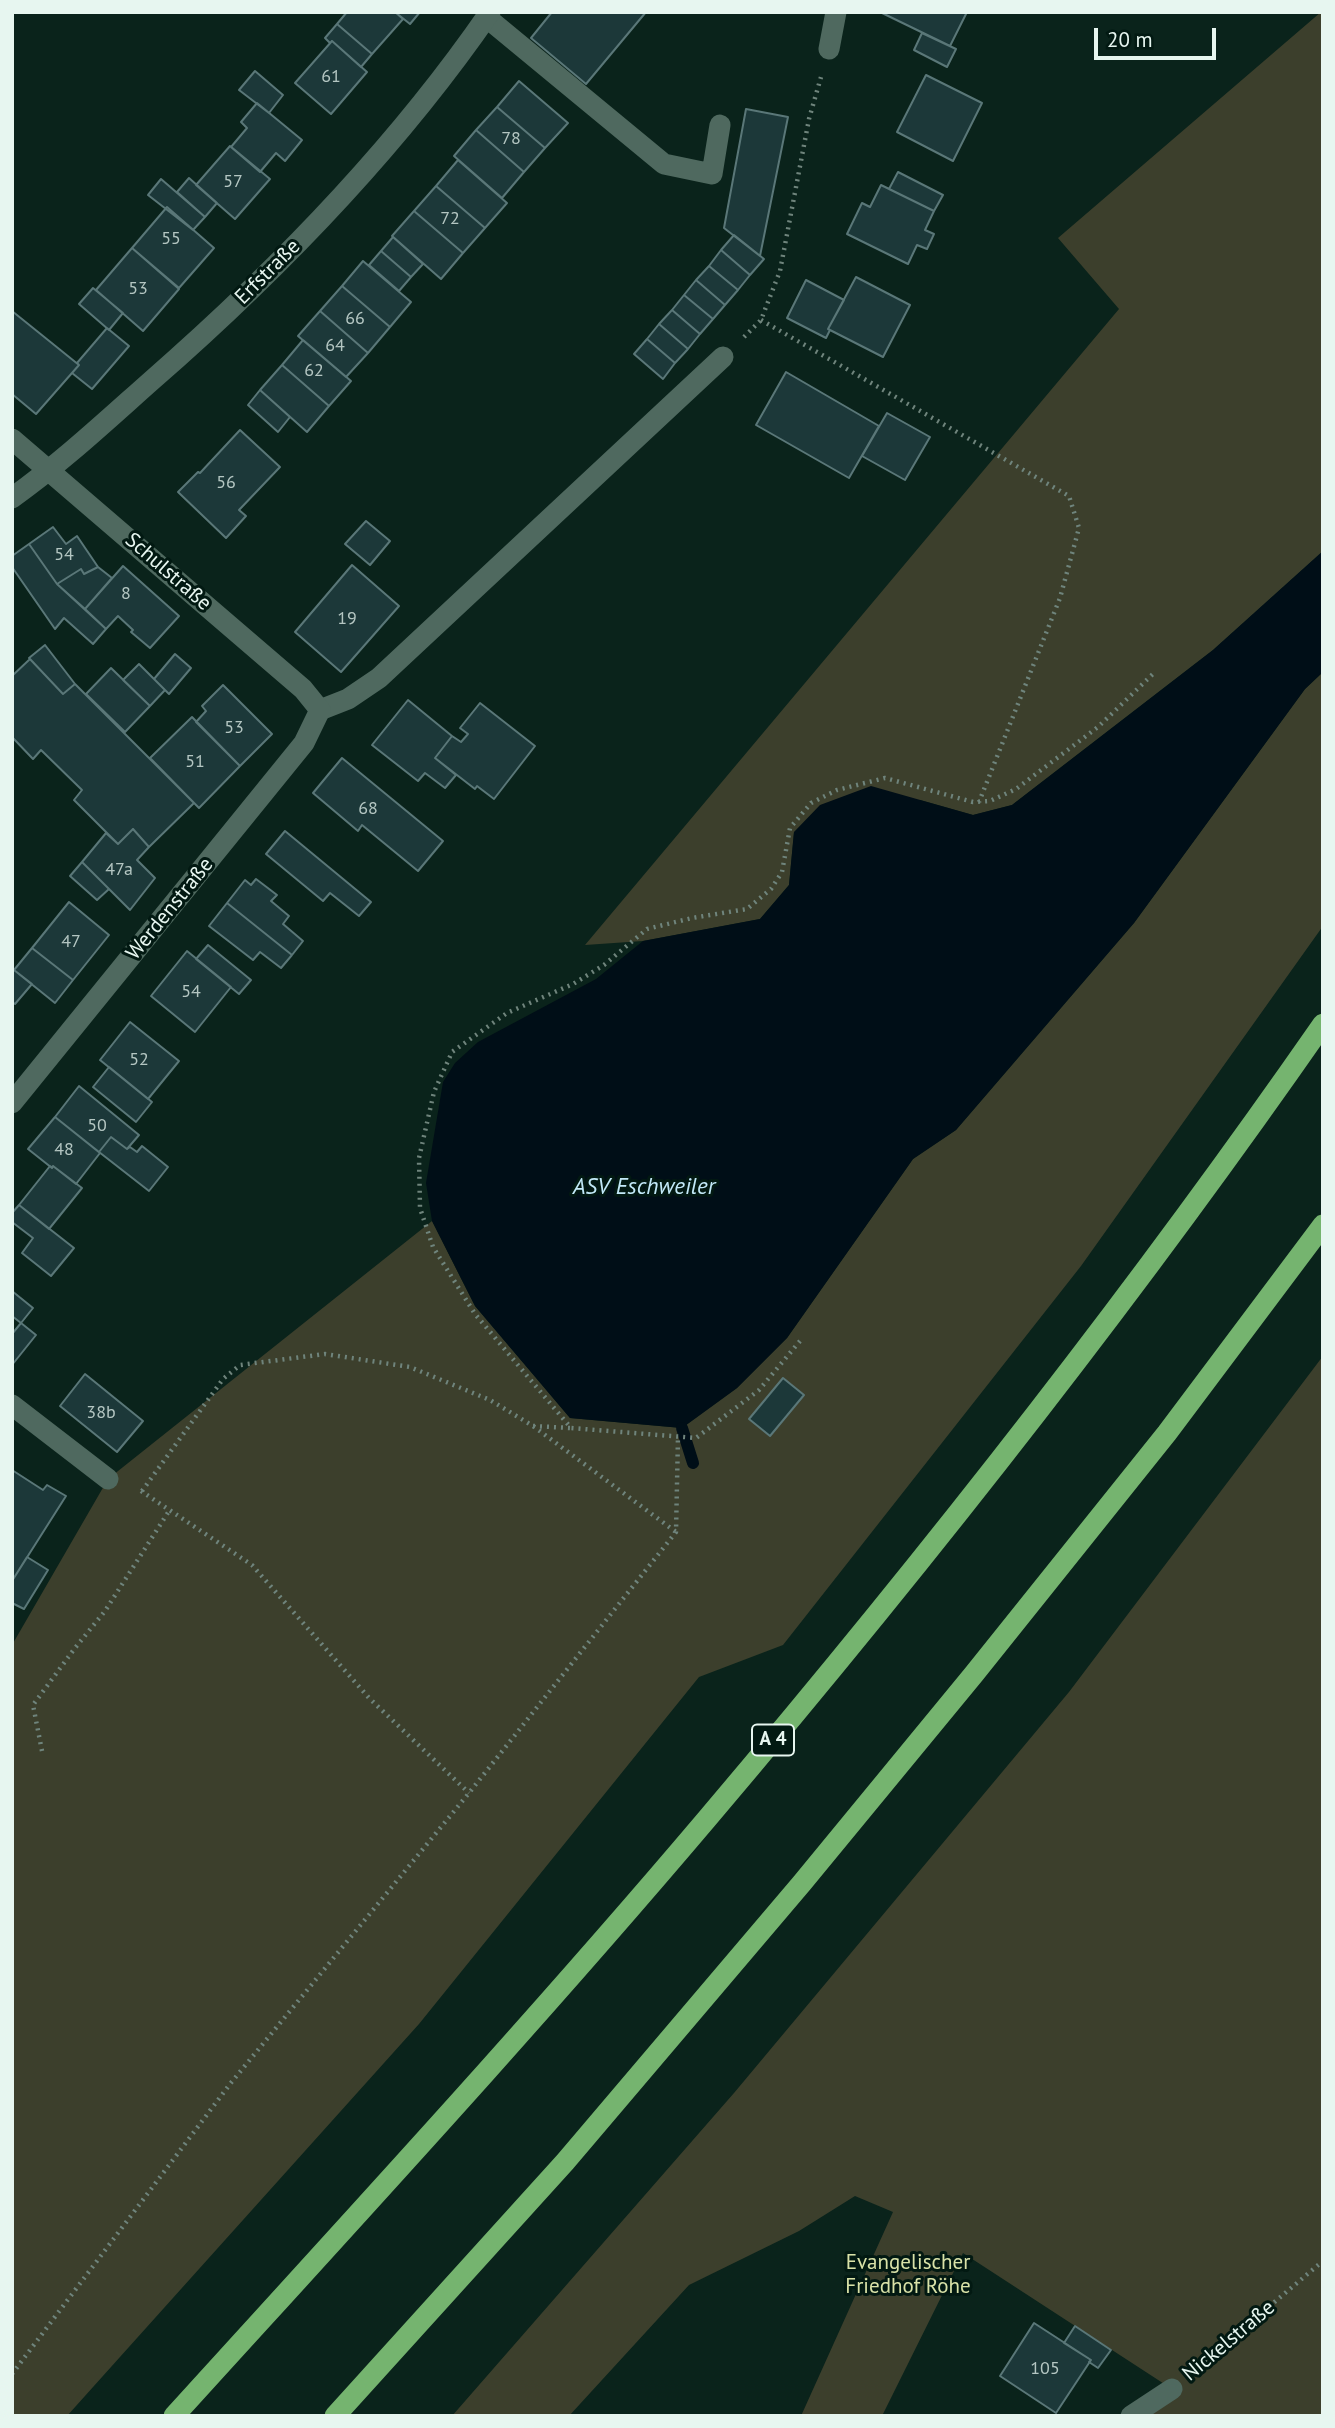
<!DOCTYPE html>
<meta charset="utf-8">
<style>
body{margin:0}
#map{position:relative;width:1335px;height:2428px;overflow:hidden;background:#0a231b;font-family:"PT Sans",sans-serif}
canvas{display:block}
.frame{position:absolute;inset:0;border:14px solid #e7f6f0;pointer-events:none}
.scale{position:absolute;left:1094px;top:28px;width:122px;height:32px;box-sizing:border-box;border:4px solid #e7f6f0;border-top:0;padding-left:9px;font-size:21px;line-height:24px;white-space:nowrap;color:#e7f6f0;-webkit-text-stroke:5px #021912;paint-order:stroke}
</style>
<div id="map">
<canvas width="1335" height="2428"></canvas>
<div class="frame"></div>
<div class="scale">20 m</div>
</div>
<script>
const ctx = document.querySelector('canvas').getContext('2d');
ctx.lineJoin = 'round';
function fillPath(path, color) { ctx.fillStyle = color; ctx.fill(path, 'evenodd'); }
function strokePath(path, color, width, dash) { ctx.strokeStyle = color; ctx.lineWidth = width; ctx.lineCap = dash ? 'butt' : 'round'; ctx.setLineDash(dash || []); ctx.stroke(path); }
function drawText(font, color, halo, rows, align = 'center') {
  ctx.font = font + ' "PT Sans",sans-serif'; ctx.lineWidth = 6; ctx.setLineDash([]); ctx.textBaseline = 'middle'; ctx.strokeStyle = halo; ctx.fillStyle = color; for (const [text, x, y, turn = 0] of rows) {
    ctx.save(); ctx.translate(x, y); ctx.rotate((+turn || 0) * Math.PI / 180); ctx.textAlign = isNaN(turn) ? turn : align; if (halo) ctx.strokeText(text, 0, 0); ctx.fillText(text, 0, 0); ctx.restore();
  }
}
const green = new Path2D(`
 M 1321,12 L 1323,551 L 1213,650 L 1012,805 L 973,815 L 920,800 L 794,832 L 789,885 L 760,919 L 643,941 L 585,945 L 1119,309 L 1058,238 Z
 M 1323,672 L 1323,926 L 1081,1266 L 783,1645 L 699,1677 L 419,2024 L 67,2416 L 12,2416 L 12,1645 L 108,1479 L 432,1221 L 475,1306 L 570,1418 L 682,1428 L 737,1388 L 787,1338 L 913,1159 L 956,1130 L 1134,923 L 1305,689 Z
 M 1323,1356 L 1323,2416 L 1131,2416 L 1172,2389 L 963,2253 L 882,2416 L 801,2416 L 893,2212 L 855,2196 L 799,2231 L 689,2285 L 569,2416 L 452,2416 L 734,2093 L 1069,1692 Z`);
const water = new Path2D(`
 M 1323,551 L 1323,672 L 1305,689 L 1134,923 L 956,1130 L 913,1159 L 787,1338 L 737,1388 L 682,1428 L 570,1418 L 475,1306 L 432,1221 L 426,1183 L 443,1082 L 455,1063 L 478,1042 L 596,979 L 643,941 L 760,919 L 789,885 L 794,832 L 820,805 L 871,786 L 973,815 L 1012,805 L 1213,650 Z`);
const stream = new Path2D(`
 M 682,1428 L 693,1463`);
const building = new Path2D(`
 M 347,12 L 395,12 L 403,19 L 372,54 L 337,24 Z
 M 395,12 L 420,12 L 410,24 Z
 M 552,12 L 646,12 L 586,84 L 531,38 Z
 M 880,12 L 967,12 L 950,46 Z
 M 337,24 L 372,54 L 361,67 L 332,41 L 330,43 L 325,38 Z
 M 922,33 L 956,49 L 947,67 L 914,50 Z
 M 332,41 L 367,72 L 331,114 L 295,83 Z
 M 255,71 L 283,95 L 269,113 L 239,90 Z
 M 926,75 L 982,103 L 953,161 L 897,132 Z
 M 519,81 L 568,123 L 545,148 L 497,107 Z
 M 257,103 L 302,140 L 285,161 L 276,153 L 260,172 L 231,147 L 247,128 L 241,122 Z
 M 497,107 L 545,148 L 524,172 L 476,130 Z
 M 746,109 L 788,117 L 760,256 L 724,228 Z
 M 476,130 L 524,172 L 502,198 L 454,156 Z
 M 230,146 L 270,179 L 235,219 L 196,185 Z
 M 458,160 L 507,203 L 485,228 L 436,186 Z
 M 898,172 L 943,195 L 934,211 L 889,189 Z
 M 189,178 L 217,203 L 205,217 L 177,192 Z
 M 161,179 L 205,217 L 193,230 L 148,195 Z
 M 881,185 L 934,211 L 925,230 L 934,234 L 927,249 L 917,245 L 908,264 L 847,234 L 862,203 L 870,207 Z
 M 436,186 L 485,228 L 463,253 L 414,211 Z
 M 167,207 L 214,248 L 179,288 L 132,248 Z
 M 414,211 L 463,253 L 441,279 L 392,236 Z
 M 734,235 L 764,259 L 750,275 L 721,250 Z
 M 393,237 L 423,264 L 411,277 L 381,251 Z
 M 132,248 L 179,289 L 143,331 L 96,290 Z
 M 721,250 L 750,275 L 738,290 L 709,266 Z
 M 381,251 L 411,277 L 399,291 L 369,265 Z
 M 363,261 L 411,302 L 390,327 L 342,286 Z
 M 709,266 L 738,290 L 725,305 L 696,280 Z
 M 856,277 L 910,305 L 883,357 L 828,329 Z
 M 696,280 L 725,305 L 713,319 L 684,295 Z
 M 806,280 L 844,300 L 828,329 L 830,330 L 826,338 L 787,318 Z
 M 342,286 L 390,327 L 368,353 L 320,311 Z
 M 93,288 L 123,313 L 109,330 L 79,304 Z
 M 684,295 L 713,319 L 700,334 L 672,310 Z
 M 672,310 L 700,334 L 688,349 L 659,324 Z
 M 12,311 L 79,365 L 36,414 L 12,394 Z
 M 320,311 L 368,353 L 346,377 L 298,336 Z
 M 659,324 L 688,349 L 675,363 L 647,339 Z
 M 107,328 L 129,346 L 92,389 L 72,373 L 79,365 L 77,363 Z
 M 647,339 L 675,363 L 663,379 L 634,354 Z
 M 303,340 L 351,381 L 329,406 L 282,365 Z
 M 282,365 L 329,406 L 307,432 L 260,390 Z
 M 786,372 L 879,426 L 849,478 L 756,425 Z
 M 260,390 L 290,417 L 278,432 L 248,405 Z
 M 887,413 L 930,437 L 905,480 L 862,456 Z
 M 240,430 L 280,467 L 239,510 L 246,516 L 226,538 L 178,492 L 198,472 L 200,473 Z
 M 366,521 L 390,541 L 370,565 L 345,544 Z
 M 53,527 L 66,544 L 77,536 L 98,567 L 84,574 L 81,569 L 57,584 L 29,544 Z
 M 29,544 L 57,584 L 106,629 L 93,644 L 64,618 L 55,629 L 12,567 L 12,556 Z
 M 352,565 L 399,606 L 341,672 L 295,632 Z
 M 123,566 L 179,616 L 150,648 L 131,632 L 133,630 L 118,616 L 106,629 L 85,609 Z
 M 98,567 L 112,578 L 85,609 L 57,584 L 81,569 L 84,574 Z
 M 45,645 L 75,684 L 63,694 L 29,658 Z
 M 175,654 L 191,668 L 169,694 L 154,679 Z
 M 30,659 L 63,694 L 75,684 L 194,803 L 149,847 L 133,829 L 118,844 L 74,800 L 82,790 L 41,750 L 33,759 L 12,737 L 12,676 Z
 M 139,664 L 165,690 L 150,706 L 123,680 Z
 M 111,668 L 150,706 L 125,732 L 86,694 Z
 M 223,685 L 272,734 L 240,766 L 196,722 L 206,711 L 202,706 Z
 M 408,700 L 452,736 L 435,758 L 456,775 L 445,788 L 425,773 L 418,781 L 372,745 Z
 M 480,703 L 535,746 L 494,799 L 477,786 L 475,789 L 435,758 L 452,736 L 461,742 L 468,734 L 460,728 Z
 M 192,717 L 240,766 L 199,808 L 150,758 Z
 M 342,758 L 443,841 L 418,871 L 362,825 L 358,831 L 313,793 Z
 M 133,829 L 149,847 L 137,860 L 155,878 L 130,910 L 82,862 L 106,833 L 118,844 Z
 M 285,831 L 371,902 L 359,916 L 330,893 L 323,901 L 266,854 Z
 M 82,862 L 109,889 L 97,900 L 70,876 Z
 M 256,879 L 277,895 L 271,901 L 289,916 L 283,924 L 303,941 L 292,955 L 227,903 L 245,880 L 251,885 Z
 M 69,902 L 109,935 L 73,980 L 32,948 Z
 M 227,903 L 292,955 L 281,968 L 260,952 L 253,960 L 209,926 Z
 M 208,945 L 251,980 L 239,994 L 196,959 Z
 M 32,948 L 73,980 L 55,1003 L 14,970 Z
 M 187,951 L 231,987 L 195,1032 L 151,996 Z
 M 14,970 L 32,984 L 15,1004 L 12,1002 L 12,973 Z
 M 130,1022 L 179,1061 L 148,1099 L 100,1060 Z
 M 109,1067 L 152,1102 L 136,1122 L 93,1087 Z
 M 79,1086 L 139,1135 L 127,1149 L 111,1137 L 99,1152 L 55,1117 Z
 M 55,1117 L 100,1153 L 76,1184 L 53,1166 L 52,1168 L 28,1149 Z
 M 111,1137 L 127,1149 L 130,1147 L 137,1152 L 142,1146 L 168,1167 L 149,1191 L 99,1152 Z
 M 50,1166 L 52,1168 L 53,1166 L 82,1188 L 49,1229 L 19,1205 Z
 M 19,1205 L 74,1248 L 51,1276 L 22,1253 L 33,1238 L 12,1222 L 12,1213 Z
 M 12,1291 L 33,1308 L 21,1323 L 12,1316 Z
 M 21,1323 L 36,1335 L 12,1365 L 12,1334 Z
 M 85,1374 L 143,1421 L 117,1452 L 60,1406 Z
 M 783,1378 L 804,1395 L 770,1436 L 749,1419 Z
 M 12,1470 L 43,1490 L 47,1485 L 66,1496 L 12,1581 Z
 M 27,1557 L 48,1570 L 24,1609 L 12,1603 L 12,1581 Z
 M 1034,2323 L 1091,2360 L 1056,2413 L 1000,2376 Z
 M 1075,2326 L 1111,2350 L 1098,2368 L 1089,2362 L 1091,2360 L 1064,2343 Z`);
const path = new Path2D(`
 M 761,320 L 1069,496 L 1079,528 L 1060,598 L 979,802
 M 744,337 L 761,320 L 780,271 L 809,119 L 821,77
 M 800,1341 L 759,1390 L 696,1438 L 571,1428 L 475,1314 L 433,1247 L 420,1208 L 419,1158 L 434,1092 L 452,1052 L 507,1013 L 573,984 L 604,965 L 647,929 L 692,918 L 747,909 L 771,889 L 782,872 L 790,828 L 811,803 L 837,790 L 885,778 L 973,802 L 990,801 L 1016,789 L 1098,727 L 1155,672
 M 533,1426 L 570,1428
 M 141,1491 L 252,1565 L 369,1698 L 469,1793
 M 142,1491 L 223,1379 L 240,1365 L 325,1354 L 410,1367 L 490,1400 L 533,1426 L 676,1532
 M 42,1751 L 33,1705 L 75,1648 L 105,1611 L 169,1511
 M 1194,2370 L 1323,2261
 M 12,2374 L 230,2084 L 469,1793 L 676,1532 L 678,1436`);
const lane = new Path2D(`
 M 486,17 L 664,164 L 712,174 L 720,125
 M 829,49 L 836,12
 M 320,710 L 348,699 L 379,678 L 723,357
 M 12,1405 L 108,1479`);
const street = new Path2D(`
 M 12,439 L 303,689 L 320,710 L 304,743 L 12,1103
 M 12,498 C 61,463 105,422 150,382 C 276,272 395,150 490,12
 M 1131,2416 L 1172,2389`);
const highway = new Path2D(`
 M 174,2416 C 353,2219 534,2023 706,1820 C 923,1564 1131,1300 1323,1024
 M 335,2416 L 565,2162 L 802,1883 L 974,1674 L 1167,1433 L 1323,1225`);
const numberNames = [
 ["61",331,77],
 ["78",511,139],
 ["57",233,182],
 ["72",450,219],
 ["55",171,239],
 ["53",138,289],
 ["66",355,319],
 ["64",335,346],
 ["62",314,371],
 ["56",226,483],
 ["54",64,555],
 ["8",126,594],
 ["19",347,619],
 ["53",234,728],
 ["51",195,762],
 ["68",368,809],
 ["47a",119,870],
 ["47",71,942],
 ["54",191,992],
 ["52",139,1060],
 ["50",97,1126],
 ["48",64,1150],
 ["38b",101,1413],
 ["105",1045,2369]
];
const shields = [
 [773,1740,42]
];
const shieldNames = [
 ["A 4",773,1740]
];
const streetNames = [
 ["Erfstraße",268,272,-45],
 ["Schulstraße",168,572,41],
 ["Werdenstraße",170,909,-51],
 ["Nickelstraße",1229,2341,-40]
];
const parkNames = [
 ["Evangelischer",908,2263],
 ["Friedhof Röhe",908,2287]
];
const waterNames = [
 ["ASV Eschweiler",644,1187]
];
fillPath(green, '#3c3f2c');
fillPath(water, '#000e17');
strokePath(stream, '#000e17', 12);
fillPath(building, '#1c3839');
strokePath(building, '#5a7778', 2);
strokePath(path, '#6f847c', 4.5, [2, 5]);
strokePath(lane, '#4f695f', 21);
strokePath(street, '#4f695f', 21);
strokePath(highway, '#75b46f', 21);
drawText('18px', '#b4c6c2', null, numberNames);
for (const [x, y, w] of shields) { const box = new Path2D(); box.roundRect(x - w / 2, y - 15.5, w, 31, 5); ctx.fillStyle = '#021912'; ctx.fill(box); strokePath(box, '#e7f6f0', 2); }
drawText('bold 19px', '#e7f6f0', null, shieldNames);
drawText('21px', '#e7f6f0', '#021912', streetNames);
drawText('21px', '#d9e2a8', '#021912', parkNames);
drawText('italic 23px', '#c2e9f8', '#021912', waterNames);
</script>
